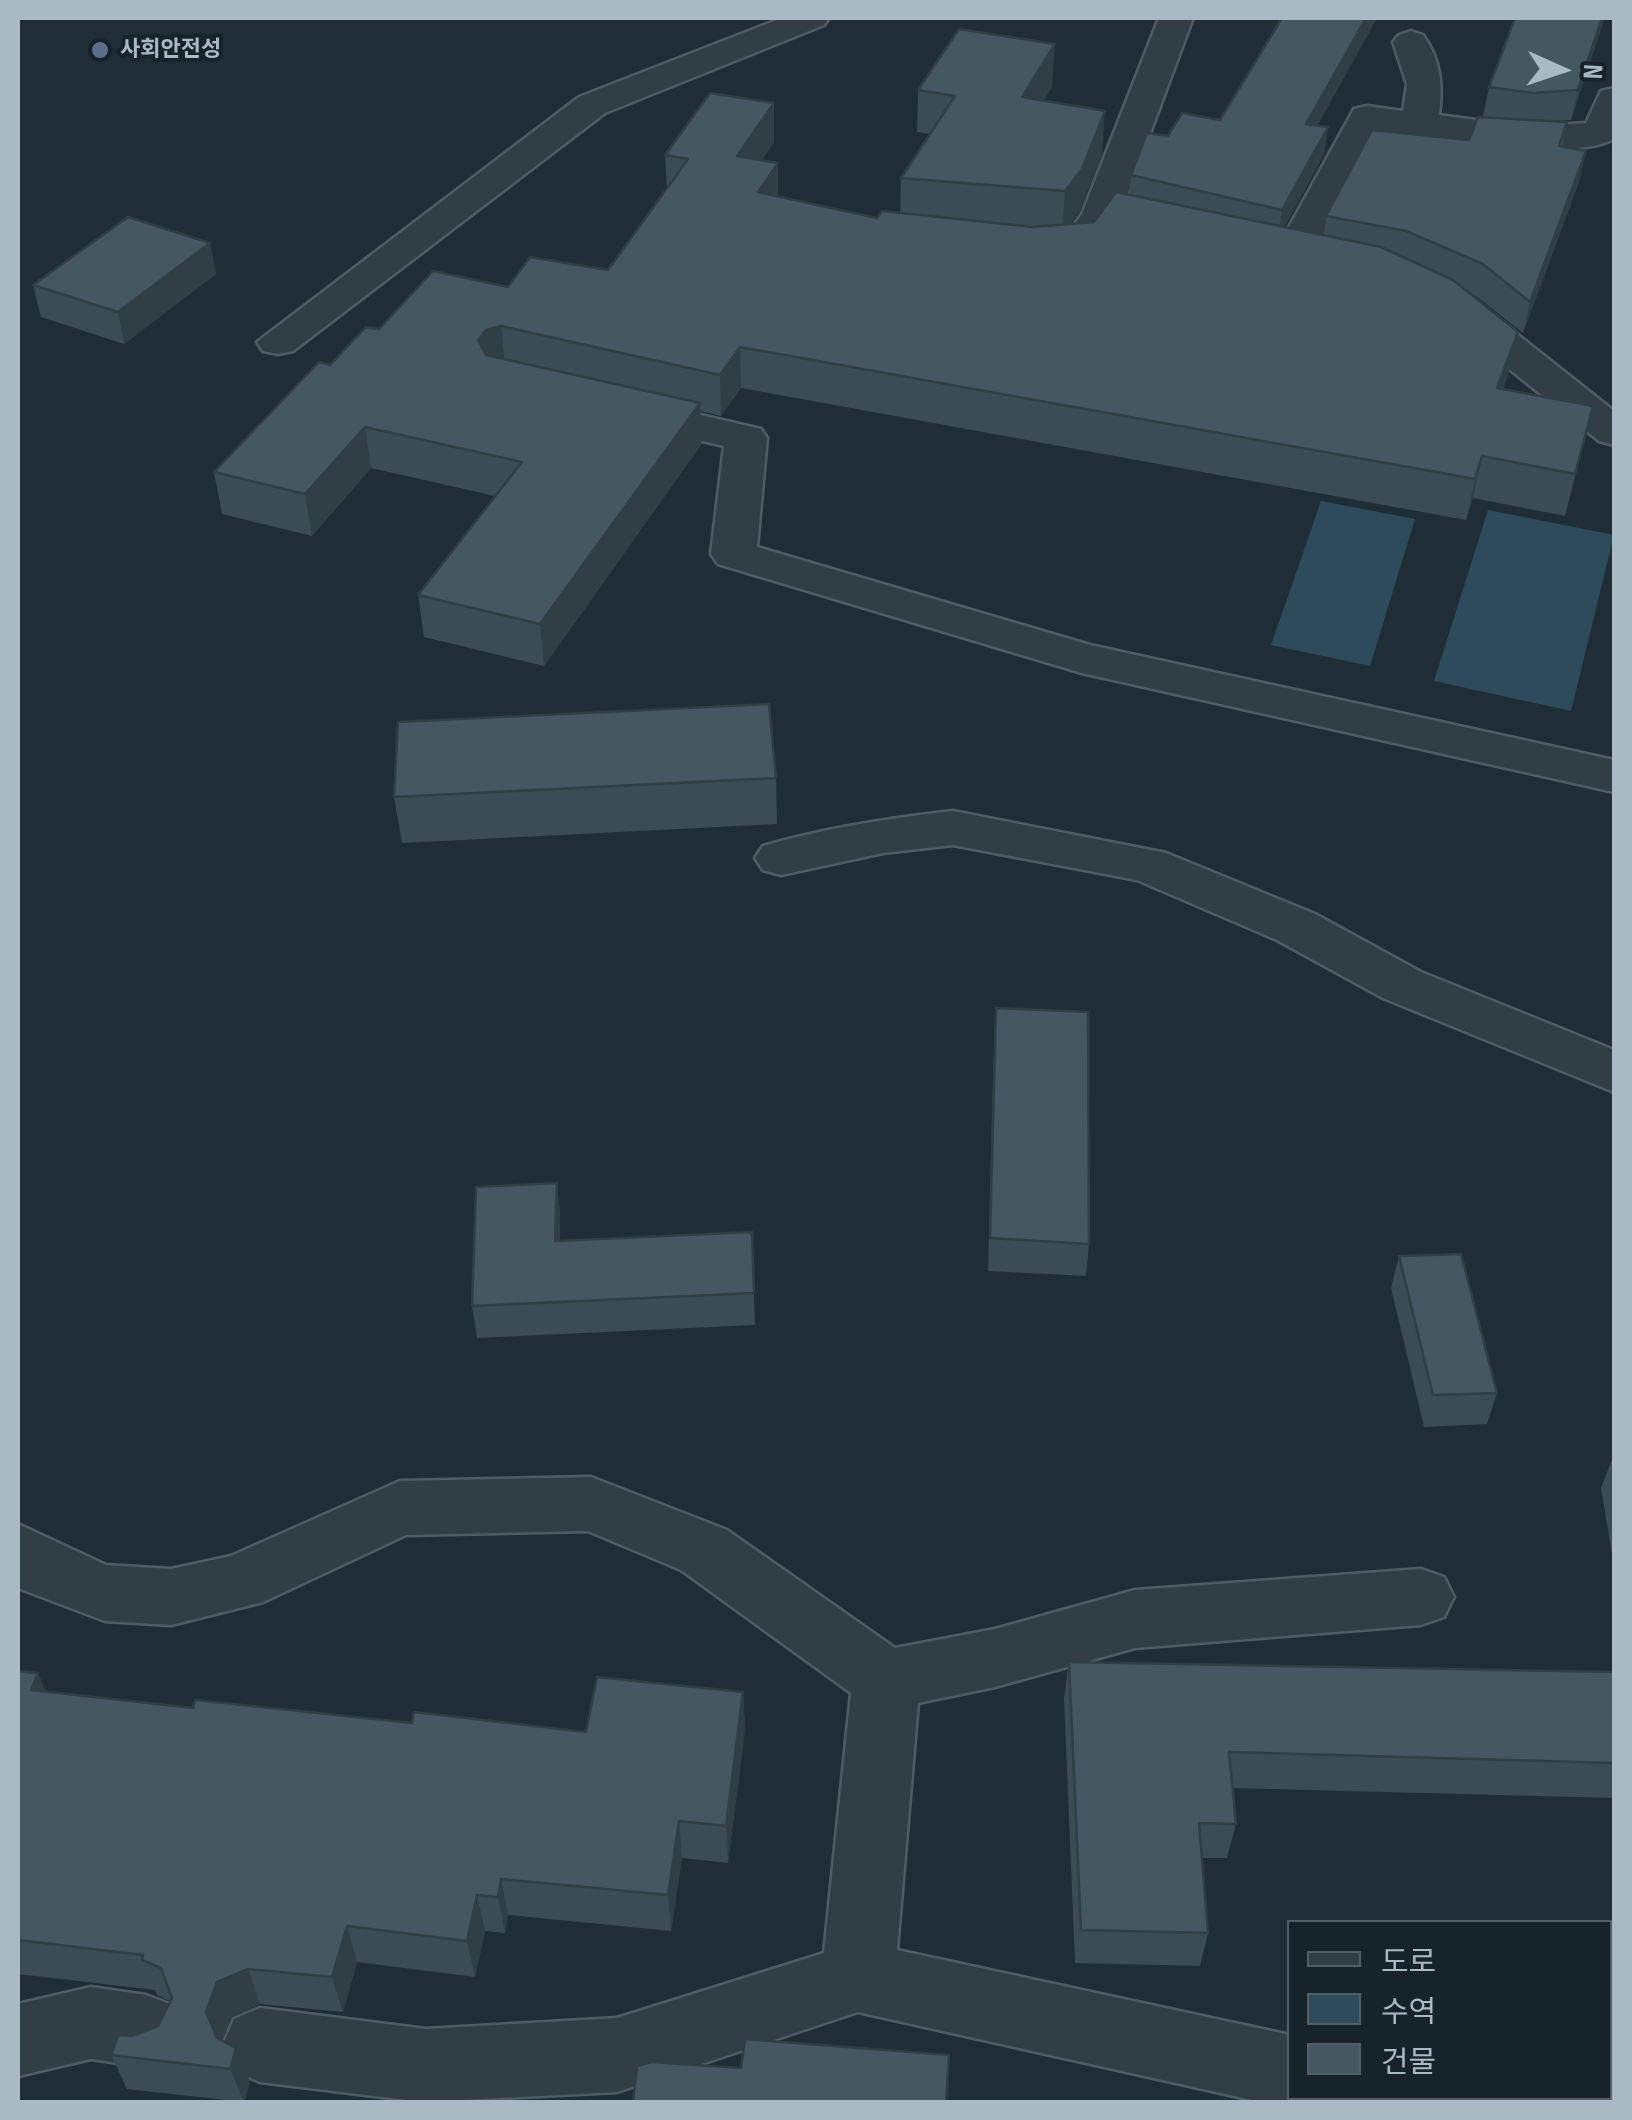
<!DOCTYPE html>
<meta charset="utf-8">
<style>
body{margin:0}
#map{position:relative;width:1632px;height:2120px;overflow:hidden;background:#1e2d36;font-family:"Sofia Sans Condensed","Noto Sans KR",sans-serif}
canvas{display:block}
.frame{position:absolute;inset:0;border:20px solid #aabac4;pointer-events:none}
.legend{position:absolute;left:1287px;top:1920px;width:325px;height:180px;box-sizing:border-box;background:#17232a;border:2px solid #525f68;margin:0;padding:12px 18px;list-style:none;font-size:30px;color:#aabac4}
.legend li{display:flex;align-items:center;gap:20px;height:50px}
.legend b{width:50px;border:2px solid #525f68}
.north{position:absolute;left:1512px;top:20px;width:100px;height:100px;-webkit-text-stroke:8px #17232a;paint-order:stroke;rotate:93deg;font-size:28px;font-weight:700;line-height:40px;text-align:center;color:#aabac4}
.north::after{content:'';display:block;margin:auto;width:35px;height:45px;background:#aabac4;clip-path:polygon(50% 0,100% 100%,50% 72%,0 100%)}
</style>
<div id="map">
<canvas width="1632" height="2120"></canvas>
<div class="frame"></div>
<ul class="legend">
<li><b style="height:12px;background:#313e46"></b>도로</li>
<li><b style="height:28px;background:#2e4b5c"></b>수역</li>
<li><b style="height:28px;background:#455862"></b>건물</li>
</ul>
<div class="north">N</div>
</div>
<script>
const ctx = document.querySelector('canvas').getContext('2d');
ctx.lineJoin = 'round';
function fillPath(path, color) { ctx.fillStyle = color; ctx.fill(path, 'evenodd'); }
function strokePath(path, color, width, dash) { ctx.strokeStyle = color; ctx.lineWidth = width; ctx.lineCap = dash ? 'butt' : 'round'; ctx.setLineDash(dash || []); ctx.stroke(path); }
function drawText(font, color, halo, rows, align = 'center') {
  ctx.font = font + ' "Sofia Sans Condensed","Noto Sans KR",sans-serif'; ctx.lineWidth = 8; ctx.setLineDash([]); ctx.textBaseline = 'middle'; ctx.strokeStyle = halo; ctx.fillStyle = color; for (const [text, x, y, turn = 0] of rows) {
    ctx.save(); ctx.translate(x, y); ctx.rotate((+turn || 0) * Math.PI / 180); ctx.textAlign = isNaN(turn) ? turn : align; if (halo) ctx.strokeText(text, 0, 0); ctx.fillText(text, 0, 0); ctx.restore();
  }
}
const water = new Path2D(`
 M 1321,501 L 1415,519 L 1370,666 L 1271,645 Z
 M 1488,510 L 1614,535 L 1571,711 L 1434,681 Z`);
const minor = new Path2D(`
 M 782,18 L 829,18 L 824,25 L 605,113 L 293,351 L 278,354 L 263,351 L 257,342 L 579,97 Z
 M 1159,18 L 1193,18 L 1120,214 L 1090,258 L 1048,263 L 1034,259 L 1028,251 L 1034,243 L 1064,239 L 1082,214 Z
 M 1411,31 L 1423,35 C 1441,60 1443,87 1439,115 L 1527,127 L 1586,123 L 1601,91 L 1614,88 L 1614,139 C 1564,164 1437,137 1379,130 L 1306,266 L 1278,266 L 1272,258 L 1354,109 L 1367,106 L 1403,111 L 1407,84 L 1393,42 L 1399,35 Z
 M 1456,294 L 1470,297 L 1614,411 L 1614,445 L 1599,441 L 1442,315 L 1436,306 L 1442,297 Z
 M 627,398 L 761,429 L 767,438 L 757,547 L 1090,645 L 1614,760 L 1614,792 L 1082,673 L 718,564 L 711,554 L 724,446 L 612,420 L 606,411 L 612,402 Z
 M 953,811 L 1166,853 L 1315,914 L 1421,972 L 1614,1050 L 1614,1092 L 1383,998 L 1277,940 L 1137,880 L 953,845 L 883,853 L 781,875 L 763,870 L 755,858 L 763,846 C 825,828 889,818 953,811 Z
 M 591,1477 L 727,1530 L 895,1648 L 995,1629 L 1135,1590 L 1421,1569 L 1444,1577 L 1454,1597 L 1444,1617 L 1421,1625 L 1135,1648 L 995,1687 L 918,1703 L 897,1950 L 1290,2035 L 1290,2098 L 1316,2098 L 1261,2102 L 858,2012 L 617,2092 L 423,2102 L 260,2082 L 234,2071 L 223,2045 L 234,2019 L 260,2008 L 426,2029 L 617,2018 L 824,1953 L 851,1693 L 681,1570 L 588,1531 L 406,1535 L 263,1602 L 171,1625 L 105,1621 L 18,1588 L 18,1524 L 106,1565 L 171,1569 L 231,1556 L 400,1481 Z
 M 91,1987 L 146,1995 L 172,2005 L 183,2031 L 172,2057 L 146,2067 L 91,2059 L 18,2076 L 18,2004 Z
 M 1614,2054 L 1614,2102 L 1483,2102 L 1481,2098 L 1610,2098 L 1610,2055 Z`);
const wall = new Path2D(`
 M 1282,18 L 1377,18 L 1317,126 L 1328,127 L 1324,155 L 1284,227 L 1324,236 L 1326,216 L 1469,140 L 1483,117 L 1489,87 L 1515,18 L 1604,18 L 1571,120 L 1553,121 L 1567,122 L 1562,147 L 1579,182 L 1523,333 L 1476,296 L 1468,292 L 1509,372 L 1503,389 L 1593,406 L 1565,516 L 1473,498 L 1466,520 L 741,388 L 721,416 L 700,411 L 701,445 L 544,666 L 424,637 L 418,595 L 495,496 L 371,468 L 312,536 L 222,514 L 214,472 L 330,365 L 379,329 L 508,287 L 608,270 L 667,189 L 665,155 L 774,103 L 774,142 L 762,160 L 778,197 L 877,218 L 900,213 L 901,178 L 930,134 L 917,132 L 918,90 L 1052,87 L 1043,100 L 1102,154 L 1079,212 L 1070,224 L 1094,222 L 1129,195 L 1131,175 L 1168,136 L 1220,120 Z
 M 210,243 L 216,274 L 124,344 L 41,317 L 33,285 Z
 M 776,778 L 777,824 L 402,843 L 394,797 Z
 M 996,1008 L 1089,1244 L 1086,1276 L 988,1271 L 994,1041 Z
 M 557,1183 L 560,1215 L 560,1240 L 752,1232 L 755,1325 L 477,1338 L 472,1306 Z
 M 1399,1256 L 1497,1393 L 1487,1424 L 1424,1427 L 1391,1288 Z
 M 1613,1457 L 1614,1457 L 1614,1566 L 1601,1488 Z
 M 1069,1662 L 1614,1672 L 1614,1798 L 1232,1788 L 1236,1824 L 1227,1858 L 1202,1858 L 1208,1933 L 1200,1966 L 1075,1963 L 1064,1698 Z
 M 18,1671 L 38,1673 L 45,1692 L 193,1708 L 412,1723 L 586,1732 L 743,1692 L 745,1730 L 728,1863 L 682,1858 L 671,1931 L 508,1915 L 505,1933 L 485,1931 L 475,1977 L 357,1962 L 343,2012 L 260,2004 L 231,2018 L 222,2041 L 236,2048 L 250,2082 L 244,2102 L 127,2089 L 111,2055 L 132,2036 L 158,2026 L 170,2001 L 157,1995 L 155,1990 L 18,1974 Z`);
const shadedWall = new Path2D(`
 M 1366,18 L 1377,18 L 1302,153 L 1306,124 Z
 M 1602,18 L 1604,18 L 1602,27 L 1571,120 L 1578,90 Z
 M 1055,44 L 1052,87 L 1020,140 L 1022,97 Z
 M 774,103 L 774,142 L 738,196 L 737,156 Z
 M 1105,111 L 1102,154 L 1079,212 L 1062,234 L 1065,191 Z
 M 1328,127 L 1324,155 L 1278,239 L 1282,210 Z
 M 1586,151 L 1579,182 L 1523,333 L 1530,302 Z
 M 778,163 L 778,202 L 758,192 Z
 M 210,243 L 216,274 L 124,344 L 118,312 Z
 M 501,326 L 505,366 L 490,370 L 478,340 L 486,330 Z
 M 1518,332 L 1509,372 L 1488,429 L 1497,388 Z
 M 740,347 L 741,388 L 721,416 L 720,375 Z
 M 700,403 L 701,445 L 544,666 L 540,624 Z
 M 365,427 L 371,468 L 312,536 L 305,494 Z
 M 1482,456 L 1473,498 L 1466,520 L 1475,479 Z
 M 557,1183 L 560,1215 L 559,1273 L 555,1241 Z
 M 38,1673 L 54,1712 L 31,1690 Z
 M 743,1692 L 745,1730 L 728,1863 L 726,1826 Z
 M 679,1821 L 682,1858 L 671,1931 L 668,1895 Z
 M 501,1879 L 508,1915 L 505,1933 L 498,1897 Z
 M 477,1895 L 485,1931 L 475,1977 L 467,1941 Z
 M 347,1926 L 357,1962 L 343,2012 L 332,1977 Z
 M 248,1969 L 260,2004 L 231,2018 L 220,2046 L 206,2012 L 217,1982 Z
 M 236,2048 L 250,2082 L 244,2102 L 230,2069 Z`);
const building = new Path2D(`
 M 1282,18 L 1366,18 L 1306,124 L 1328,127 L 1282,210 L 1131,175 L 1147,133 L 1168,136 L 1182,113 L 1220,120 Z
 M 1515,18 L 1602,18 L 1578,90 L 1533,93 L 1489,87 Z
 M 959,29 L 1055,44 L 1022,97 L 1105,111 L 1082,169 L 1065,191 L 901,178 L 955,96 L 918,90 Z
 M 710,93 L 774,103 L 737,156 L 778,163 L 758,192 L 877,218 L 882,211 L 1033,227 L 1094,222 L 1116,192 L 1381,247 L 1453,280 L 1518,332 L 1497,388 L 1593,406 L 1575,474 L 1482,456 L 1475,479 L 740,347 L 720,375 L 501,326 L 486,330 L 478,340 L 486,355 L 700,403 L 540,624 L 418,595 L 522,462 L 365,427 L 305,494 L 214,472 L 319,362 L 330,365 L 366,327 L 379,329 L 433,271 L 508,287 L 530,257 L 608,270 L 688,159 L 665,155 Z
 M 1478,117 L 1567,122 L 1559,146 L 1586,151 L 1530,302 L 1483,264 L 1406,231 L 1326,216 L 1372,130 L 1469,140 Z
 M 128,217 L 210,243 L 118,312 L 33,285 Z
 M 769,704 L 776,778 L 394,797 L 398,722 Z
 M 996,1008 L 1088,1012 L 1089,1244 L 990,1238 Z
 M 557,1183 L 555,1241 L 752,1232 L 754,1293 L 472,1306 L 476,1187 Z
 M 1461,1254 L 1497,1393 L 1433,1395 L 1399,1256 Z
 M 1069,1662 L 1614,1672 L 1614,1763 L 1229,1752 L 1236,1824 L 1199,1823 L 1208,1933 L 1081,1930 Z
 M 18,1671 L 38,1673 L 31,1690 L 193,1708 L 195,1700 L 412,1723 L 414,1712 L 586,1732 L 597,1677 L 743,1692 L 726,1826 L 679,1821 L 668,1895 L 501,1879 L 498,1897 L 477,1895 L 467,1941 L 347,1926 L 332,1977 L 248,1969 L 217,1982 L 206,2012 L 217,2038 L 236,2048 L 230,2069 L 111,2055 L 118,2035 L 132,2036 L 158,2026 L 172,1998 L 161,1968 L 142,1960 L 143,1955 L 18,1940 Z
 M 745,2039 L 949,2055 L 946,2102 L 633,2102 L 637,2066 L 651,2062 L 741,2068 Z`);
const markers = [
 [100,50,10,"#5c6f8a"]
];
const farPoinames = [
 ["사회안전성",120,50]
];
fillPath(water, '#2e4b5c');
strokePath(minor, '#4e5c65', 5);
fillPath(minor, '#313e46');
fillPath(wall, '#3b4c54');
fillPath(shadedWall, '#303e45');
fillPath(building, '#455862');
strokePath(building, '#303e45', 2.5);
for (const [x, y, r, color] of markers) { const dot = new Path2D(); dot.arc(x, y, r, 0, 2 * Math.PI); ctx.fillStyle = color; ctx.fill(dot); strokePath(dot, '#17232a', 4); }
drawText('bold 22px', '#aabac4', '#17232a', farPoinames, 'left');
</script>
